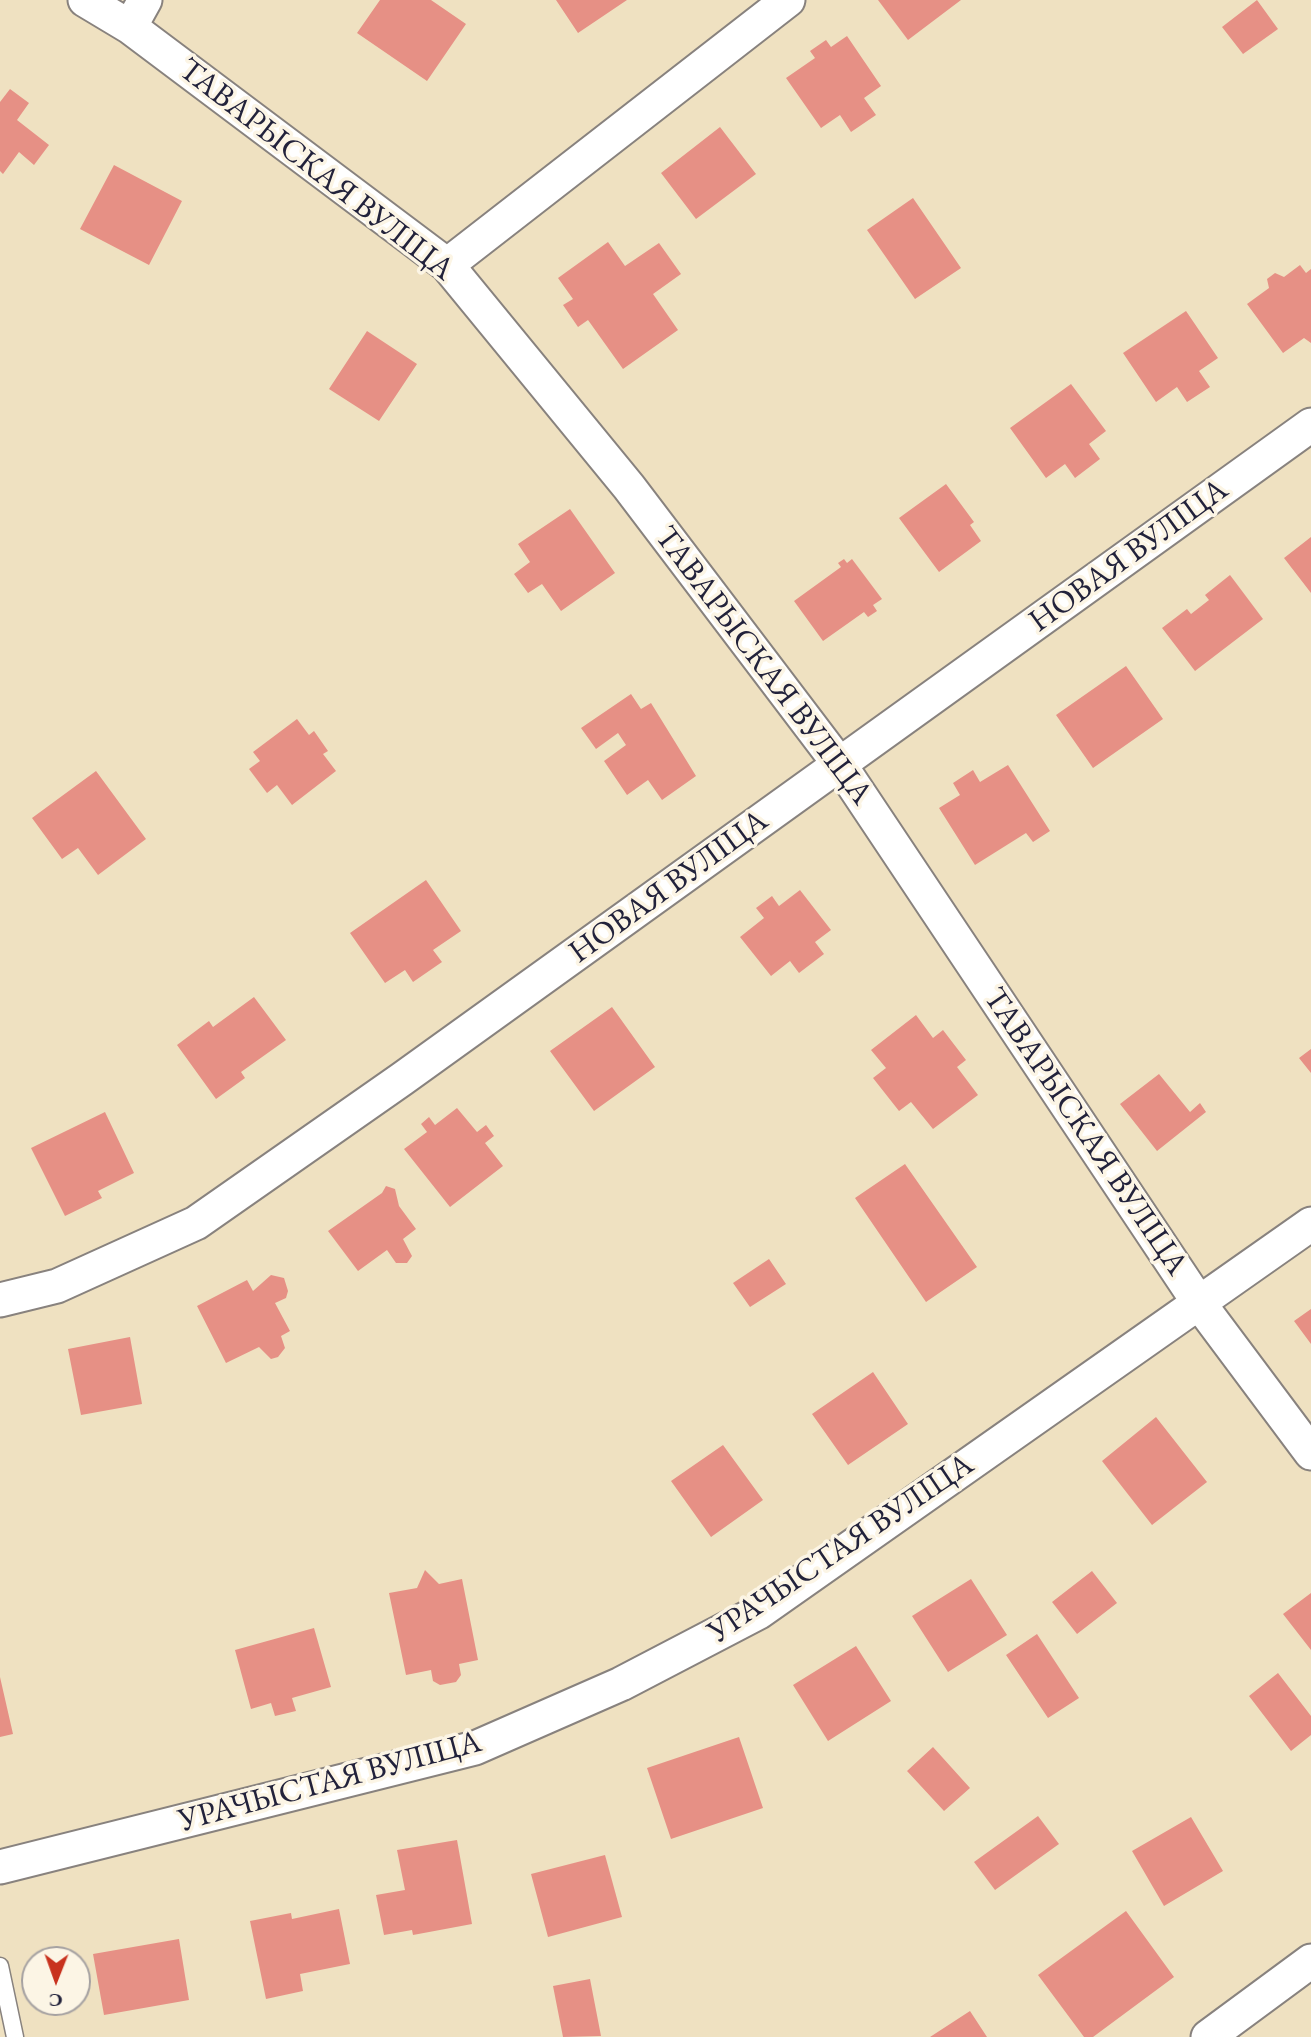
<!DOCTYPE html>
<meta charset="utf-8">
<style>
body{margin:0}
#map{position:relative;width:1311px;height:2037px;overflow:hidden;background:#efe1c1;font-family:"EB Garamond",serif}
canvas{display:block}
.north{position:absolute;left:21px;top:1946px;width:70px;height:70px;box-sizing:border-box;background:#fcf5e5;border:2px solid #a5a1a1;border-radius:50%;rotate:181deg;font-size:19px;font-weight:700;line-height:28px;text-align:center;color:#22223b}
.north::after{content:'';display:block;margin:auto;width:24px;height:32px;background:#c8321e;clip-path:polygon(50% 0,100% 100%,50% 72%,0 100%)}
</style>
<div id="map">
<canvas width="1311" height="2037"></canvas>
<div class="north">С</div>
</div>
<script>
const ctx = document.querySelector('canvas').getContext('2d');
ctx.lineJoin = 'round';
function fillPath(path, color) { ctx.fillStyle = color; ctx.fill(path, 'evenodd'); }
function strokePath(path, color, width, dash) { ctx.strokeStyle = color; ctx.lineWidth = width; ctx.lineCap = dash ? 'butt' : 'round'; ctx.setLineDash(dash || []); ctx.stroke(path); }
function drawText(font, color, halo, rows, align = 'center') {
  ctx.font = font + ' "EB Garamond",serif'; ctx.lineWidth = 7; ctx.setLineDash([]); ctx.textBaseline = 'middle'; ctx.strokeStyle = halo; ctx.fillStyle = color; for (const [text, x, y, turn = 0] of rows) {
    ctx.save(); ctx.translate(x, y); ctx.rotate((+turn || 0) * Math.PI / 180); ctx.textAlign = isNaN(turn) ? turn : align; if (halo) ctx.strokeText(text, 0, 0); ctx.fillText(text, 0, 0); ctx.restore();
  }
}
const building = new Path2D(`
 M 380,0 L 431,0 L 466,24 L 427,81 L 357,33 Z
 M 556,0 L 627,0 L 578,33 Z
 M 878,0 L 961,0 L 908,40 Z
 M 1257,0 L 1278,29 L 1243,54 L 1222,27 Z
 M 847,36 L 881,86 L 864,98 L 876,115 L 851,132 L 840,115 L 821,128 L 786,78 L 815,58 L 810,51 L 826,40 L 831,47 Z
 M 10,89 L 29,103 L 17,120 L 49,145 L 34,165 L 19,152 L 3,174 L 0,171 L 0,102 Z
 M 720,127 L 756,174 L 696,219 L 661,173 Z
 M 114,165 L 182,201 L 149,265 L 80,229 Z
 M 913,198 L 961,268 L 915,299 L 867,230 Z
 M 608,242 L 625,266 L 659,243 L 681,274 L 653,294 L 678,330 L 623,369 L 588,320 L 578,327 L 563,305 L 573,299 L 558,278 Z
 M 1300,265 L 1306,273 L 1311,269 L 1311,343 L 1304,338 L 1283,353 L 1247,304 L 1269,288 L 1267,279 L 1275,273 L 1284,277 Z
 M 1186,311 L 1218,358 L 1199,371 L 1210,387 L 1187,402 L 1177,387 L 1156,402 L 1123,353 Z
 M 367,331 L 417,364 L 379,421 L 329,389 Z
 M 1071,384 L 1106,431 L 1089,444 L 1100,459 L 1075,478 L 1065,464 L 1046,478 L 1010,428 Z
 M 946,484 L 974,522 L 970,525 L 981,541 L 939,572 L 899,518 Z
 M 570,509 L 615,573 L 561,611 L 542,584 L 528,593 L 514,574 L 530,562 L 518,544 Z
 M 1311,537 L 1311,593 L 1284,558 Z
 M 844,559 L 847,563 L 852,559 L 882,599 L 873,605 L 877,611 L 868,617 L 864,612 L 823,641 L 794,601 L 841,567 L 838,563 Z
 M 1230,575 L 1263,619 L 1195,671 L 1162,628 L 1187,609 L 1191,614 L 1209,600 L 1205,595 Z
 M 1126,666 L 1163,719 L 1093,768 L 1056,715 Z
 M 631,694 L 641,709 L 651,703 L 696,776 L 662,800 L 648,780 L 627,795 L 604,761 L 626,745 L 618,733 L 596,749 L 581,728 Z
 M 297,719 L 309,735 L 314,731 L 328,751 L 323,754 L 336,771 L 292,805 L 277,785 L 267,793 L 249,769 L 260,761 L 253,752 Z
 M 1008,765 L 1050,831 L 1033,842 L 1026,833 L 975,865 L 939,808 L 960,795 L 953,783 L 973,770 L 980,782 Z
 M 96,771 L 146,839 L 98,875 L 78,848 L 62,859 L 32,818 Z
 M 426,880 L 461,931 L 433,950 L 442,962 L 413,982 L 405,970 L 385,983 L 350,933 Z
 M 800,890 L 831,930 L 815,942 L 824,954 L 799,973 L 790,961 L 771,976 L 740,937 L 764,918 L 756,908 L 772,896 L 779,906 Z
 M 254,997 L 286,1040 L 241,1072 L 245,1078 L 216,1099 L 177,1045 L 209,1021 L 213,1027 Z
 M 612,1007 L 655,1067 L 594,1111 L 550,1051 Z
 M 916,1015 L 933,1038 L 943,1030 L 966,1060 L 957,1067 L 978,1095 L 933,1129 L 911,1102 L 899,1111 L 873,1078 L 886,1068 L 871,1050 Z
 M 1311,1049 L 1311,1073 L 1299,1058 Z
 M 1159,1074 L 1190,1112 L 1200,1103 L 1206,1112 L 1157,1151 L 1120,1104 Z
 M 457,1108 L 477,1132 L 486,1125 L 494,1136 L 485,1143 L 503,1166 L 450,1207 L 404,1149 L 427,1132 L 421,1124 L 429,1117 L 435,1125 Z
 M 105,1112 L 134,1173 L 98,1191 L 102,1198 L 65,1216 L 31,1148 Z
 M 905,1164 L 977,1267 L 926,1302 L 855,1198 Z
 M 386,1186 L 395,1189 L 399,1206 L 416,1229 L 403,1239 L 412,1256 L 407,1263 L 396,1263 L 387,1250 L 358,1271 L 328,1231 L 382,1193 Z
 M 769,1259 L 786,1284 L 750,1307 L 733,1283 Z
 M 271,1275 L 284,1278 L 288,1291 L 286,1298 L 275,1303 L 290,1331 L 281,1336 L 285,1348 L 278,1357 L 271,1359 L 259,1347 L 226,1363 L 197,1306 L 247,1280 L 253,1291 Z
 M 1311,1309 L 1311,1344 L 1294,1321 Z
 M 130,1337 L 142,1404 L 81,1415 L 68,1349 Z
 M 873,1372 L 908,1424 L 848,1465 L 812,1414 Z
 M 1156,1417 L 1207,1482 L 1152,1525 L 1102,1461 Z
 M 723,1445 L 763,1500 L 711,1537 L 671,1481 Z
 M 425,1570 L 439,1584 L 462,1579 L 478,1660 L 459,1664 L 461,1675 L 456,1682 L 440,1685 L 433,1681 L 431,1670 L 406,1675 L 389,1593 L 417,1588 Z
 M 1092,1571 L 1117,1603 L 1077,1634 L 1052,1602 Z
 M 971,1579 L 1007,1635 L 948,1672 L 912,1616 Z
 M 1311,1593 L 1311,1650 L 1283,1614 Z
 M 314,1628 L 331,1687 L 292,1698 L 296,1711 L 275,1716 L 271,1703 L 251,1709 L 235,1650 Z
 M 1037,1634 L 1079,1698 L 1048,1718 L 1006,1655 Z
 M 856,1646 L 891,1701 L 828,1741 L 793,1685 Z
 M 1278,1673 L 1311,1716 L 1311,1735 L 1291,1751 L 1249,1696 Z
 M 0,1677 L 13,1734 L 0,1737 Z
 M 739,1737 L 763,1808 L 671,1839 L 647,1768 Z
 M 933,1747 L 970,1788 L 944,1811 L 907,1771 Z
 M 1038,1816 L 1059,1844 L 995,1890 L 974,1862 Z
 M 1191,1817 L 1223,1871 L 1164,1906 L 1132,1851 Z
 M 457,1840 L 472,1924 L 413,1935 L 412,1930 L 384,1935 L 376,1895 L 405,1890 L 397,1850 Z
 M 605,1855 L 622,1917 L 548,1937 L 531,1874 Z
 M 339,1909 L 350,1964 L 300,1974 L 303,1991 L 266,1999 L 250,1921 L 291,1913 L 292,1919 Z
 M 1126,1911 L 1174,1977 L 1093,2037 L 1084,2037 L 1038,1975 Z
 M 179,1939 L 189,2000 L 104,2015 L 93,1954 Z
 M 590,1979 L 601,2036 L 563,2037 L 553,1986 Z
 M 970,2011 L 987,2037 L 930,2037 Z`);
const service = new Path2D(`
 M 0,1966 L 15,2037`);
const minor = new Path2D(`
 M 85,0 L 130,27 L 447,265 L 629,487 L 840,765 L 1199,1303 L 1311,1453
 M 130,27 L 145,0
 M 447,265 L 788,0
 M 0,1300 L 57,1286 L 196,1223 L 402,1079 L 1311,425
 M 0,1867 L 475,1748 L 621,1684 L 759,1612 L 1311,1224
 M 1208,2037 L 1311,1961`);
const streetNames = [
 ["ТАВАРЫСКАЯ ВУЛІЦА",316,170,38],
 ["НОВАЯ ВУЛІЦА",1129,556,-36],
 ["ТАВАРЫСКАЯ ВУЛІЦА",763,666,53],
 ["НОВАЯ ВУЛІЦА",669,887,-36],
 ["ТАВАРЫСКАЯ ВУЛІЦА",1085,1132,56],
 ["УРАЧЫСТАЯ ВУЛІЦА",841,1549,-34],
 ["УРАЧЫСТАЯ ВУЛІЦА",330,1782,-15]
];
fillPath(building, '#e69085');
strokePath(service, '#88827e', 19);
strokePath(minor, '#88827e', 37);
strokePath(service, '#fff', 16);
strokePath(minor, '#fff', 33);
drawText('32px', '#22223b', '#fcf5e5', streetNames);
</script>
